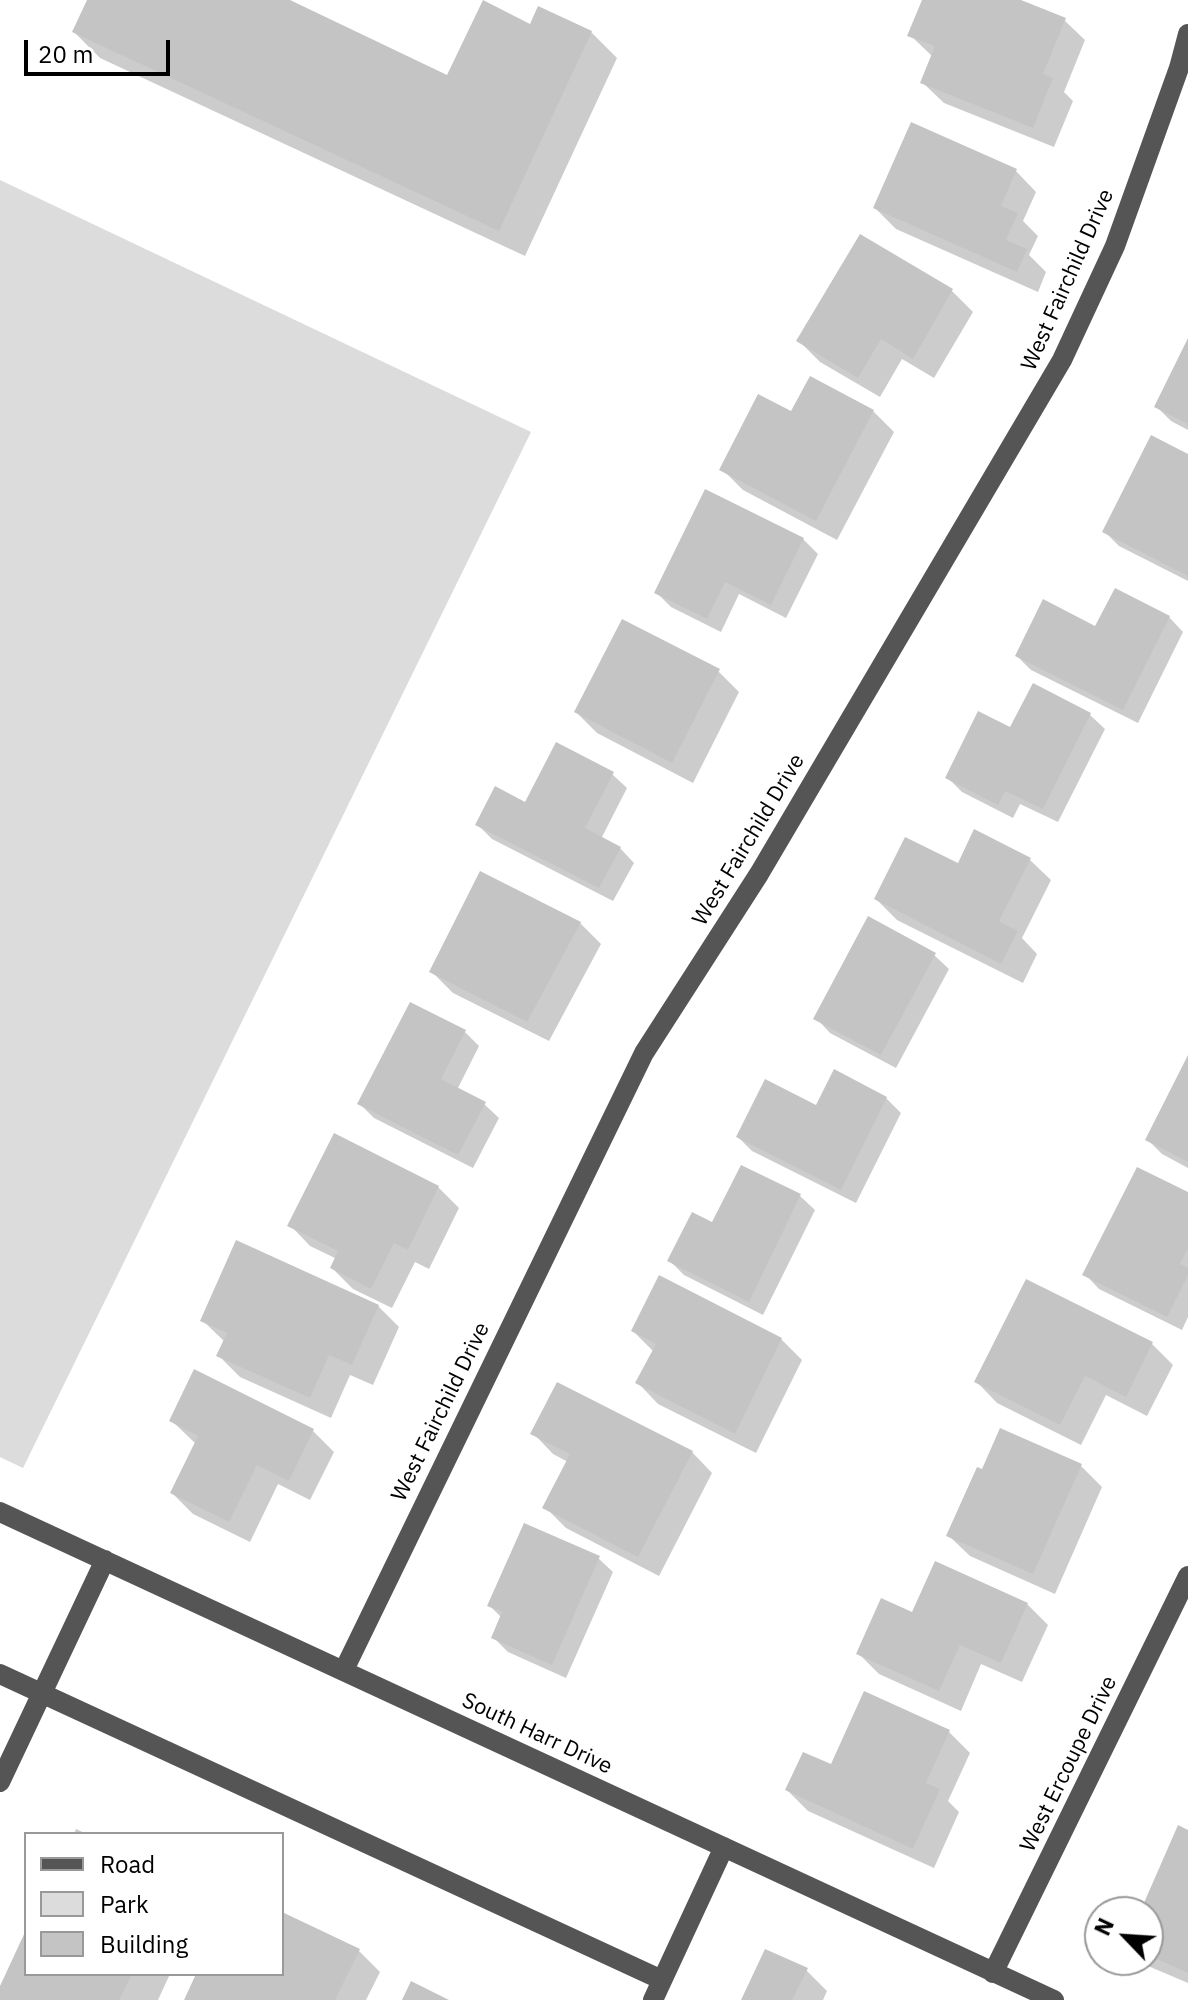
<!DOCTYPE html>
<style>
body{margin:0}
#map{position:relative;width:1188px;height:2000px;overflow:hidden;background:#fff;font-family:"IBM Plex Sans",sans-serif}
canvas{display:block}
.legend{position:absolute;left:24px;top:1832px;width:260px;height:144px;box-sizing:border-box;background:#fff;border:2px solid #999;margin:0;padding:10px 14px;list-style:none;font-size:24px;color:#000}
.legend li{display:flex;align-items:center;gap:16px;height:40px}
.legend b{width:40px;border:2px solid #999}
.north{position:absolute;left:1084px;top:1896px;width:80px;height:80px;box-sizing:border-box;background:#fff;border:2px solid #999;border-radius:50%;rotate:295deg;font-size:22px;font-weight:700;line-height:32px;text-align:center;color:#000}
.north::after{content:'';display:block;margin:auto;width:28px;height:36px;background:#000;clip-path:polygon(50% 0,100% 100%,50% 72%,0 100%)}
.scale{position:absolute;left:24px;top:40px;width:146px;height:36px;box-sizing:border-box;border:4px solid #000;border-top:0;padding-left:10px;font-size:24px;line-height:28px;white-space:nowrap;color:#000;-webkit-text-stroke:6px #fff;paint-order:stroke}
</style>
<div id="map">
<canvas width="1188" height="2000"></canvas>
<ul class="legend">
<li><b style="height:10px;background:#555"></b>Road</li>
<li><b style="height:22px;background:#dcdcdc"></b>Park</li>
<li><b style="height:22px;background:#c4c4c4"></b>Building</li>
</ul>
<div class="north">N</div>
<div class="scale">20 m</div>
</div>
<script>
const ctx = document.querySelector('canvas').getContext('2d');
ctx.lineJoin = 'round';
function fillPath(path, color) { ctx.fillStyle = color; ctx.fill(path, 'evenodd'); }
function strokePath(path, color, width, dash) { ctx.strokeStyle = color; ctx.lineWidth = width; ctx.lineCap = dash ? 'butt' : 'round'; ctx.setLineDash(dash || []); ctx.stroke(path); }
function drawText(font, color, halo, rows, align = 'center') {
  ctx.font = font + ' "IBM Plex Sans",sans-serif'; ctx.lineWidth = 6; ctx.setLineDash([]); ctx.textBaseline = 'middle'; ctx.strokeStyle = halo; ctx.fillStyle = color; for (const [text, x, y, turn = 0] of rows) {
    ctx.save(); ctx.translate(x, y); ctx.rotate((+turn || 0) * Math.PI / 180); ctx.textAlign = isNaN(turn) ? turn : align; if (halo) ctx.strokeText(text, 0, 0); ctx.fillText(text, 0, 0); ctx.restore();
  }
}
const green = new Path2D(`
 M 0,180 L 531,432 L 23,1468 L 0,1457 Z`);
const shadow = new Path2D(`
 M 89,0 L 285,0 L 448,77 L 531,26 L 591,32 L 617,58 L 525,256 L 100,58 L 74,32 Z
 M 924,0 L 1015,0 L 1064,20 L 1085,40 L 1064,92 L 1073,101 L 1054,147 L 944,103 L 923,83 L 933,57 L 910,35 Z
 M 1016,171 L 1036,192 L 1023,221 L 1038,236 L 1029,255 L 1046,272 L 1038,292 L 896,229 L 875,208 Z
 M 861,237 L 952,291 L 973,312 L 934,378 L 902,359 L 880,397 L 820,362 L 799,341 Z
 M 1188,342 L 1188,430 L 1171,421 L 1157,407 Z
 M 873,411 L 894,432 L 837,540 L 743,490 L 722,469 L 792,414 Z
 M 1188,456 L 1188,581 L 1119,546 L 1105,532 Z
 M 803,539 L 818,554 L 786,618 L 739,594 L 721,632 L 671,607 L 656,592 Z
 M 1169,617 L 1183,632 L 1138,723 L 1031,670 L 1017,656 L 1096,628 Z
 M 718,671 L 739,692 L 693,783 L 597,733 L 576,712 Z
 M 1034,686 L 1090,715 L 1105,729 L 1058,822 L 1020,804 L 1013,818 L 962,792 L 948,778 L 1011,730 Z
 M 612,774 L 627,788 L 601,839 L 620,848 L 634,863 L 613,901 L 492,839 L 477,824 Z
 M 1030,860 L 1051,880 L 1022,938 L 1037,954 L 1023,983 L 897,920 L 876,899 L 958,866 Z
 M 580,923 L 601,944 L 549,1041 L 453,993 L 432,972 Z
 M 934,955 L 949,969 L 896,1068 L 830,1033 L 816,1018 Z
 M 465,1032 L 479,1046 L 457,1090 L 484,1104 L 499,1118 L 473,1168 L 374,1118 L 360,1104 Z
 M 1188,1059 L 1188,1168 L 1162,1154 L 1148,1140 Z
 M 886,1098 L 901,1113 L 856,1203 L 752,1151 L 738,1137 Z
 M 742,1167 L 800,1196 L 815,1210 L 763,1315 L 684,1275 L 670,1261 L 713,1225 Z
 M 438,1187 L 459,1208 L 429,1269 L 415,1262 L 392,1308 L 353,1289 L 332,1268 L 337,1259 L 310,1246 L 290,1225 Z
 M 1188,1195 L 1188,1317 L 1182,1330 L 1099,1289 L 1085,1274 Z
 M 1027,1281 L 1152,1344 L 1173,1365 L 1147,1416 L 1106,1395 L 1081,1445 L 997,1403 L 977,1382 Z
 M 378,1306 L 399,1327 L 373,1385 L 350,1375 L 331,1418 L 240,1377 L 219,1356 L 225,1342 L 202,1320 Z
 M 633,1331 L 781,1339 L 802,1360 L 756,1453 L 658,1404 L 638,1383 L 654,1352 Z
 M 172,1421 L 313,1431 L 334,1452 L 310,1500 L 278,1484 L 250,1542 L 193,1514 L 172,1493 L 196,1444 Z
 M 533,1433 L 692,1452 L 712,1473 L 659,1576 L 566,1528 L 545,1507 L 568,1462 L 553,1454 Z
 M 1081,1466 L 1102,1487 L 1055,1594 L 970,1556 L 949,1536 Z
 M 598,1558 L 613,1572 L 566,1678 L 508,1652 L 494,1638 L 502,1618 L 490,1606 Z
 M 1027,1604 L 1048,1625 L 1022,1682 L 981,1664 L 961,1711 L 879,1674 L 858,1653 L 913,1615 Z
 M 949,1732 L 970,1753 L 948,1801 L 959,1812 L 934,1868 L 808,1811 L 787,1790 L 832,1767 Z
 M 76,1829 L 87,1834 L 74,1834 Z
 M 1188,1832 L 1188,1983 L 1148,1966 L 1143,1960 L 1148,1960 L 1148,1912 L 1142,1912 Z
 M 282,1914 L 359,1951 L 380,1972 L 366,2000 L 186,2000 L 198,1974 L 282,1974 Z
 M 26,1935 L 26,1974 L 170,1974 L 158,2000 L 0,2000 L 0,1990 Z
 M 806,1970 L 827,1991 L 823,2000 L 744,2000 Z`);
const building = new Path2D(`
 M 87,0 L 290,0 L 447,75 L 483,0 L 530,24 L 538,6 L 592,31 L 499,231 L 72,32 Z
 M 922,0 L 1021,0 L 1066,18 L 1043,74 L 1053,78 L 1033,128 L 920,83 L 935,46 L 907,36 Z
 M 911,122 L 1017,169 L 1001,206 L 1018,213 L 1006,240 L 1027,249 L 1017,272 L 873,208 Z
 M 860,234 L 953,289 L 913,359 L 881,339 L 858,378 L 796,341 Z
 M 1188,338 L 1188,424 L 1154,407 Z
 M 810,376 L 874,410 L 816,521 L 719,470 L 758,394 L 791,411 Z
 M 1151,435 L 1188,454 L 1188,576 L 1102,532 Z
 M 705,489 L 804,538 L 771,605 L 725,582 L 707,619 L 654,593 Z
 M 1115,588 L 1170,616 L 1123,710 L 1015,656 L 1043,599 L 1095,626 Z
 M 622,619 L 720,669 L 672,763 L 574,712 Z
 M 1033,683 L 1091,713 L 1043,809 L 1005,791 L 998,805 L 945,778 L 978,711 L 1010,727 Z
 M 556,742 L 614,772 L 585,828 L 621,847 L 599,888 L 475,825 L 495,786 L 525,802 Z
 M 974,829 L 1031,858 L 999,921 L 1018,931 L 1001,964 L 874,899 L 905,837 L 958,863 Z
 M 480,871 L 581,922 L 527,1022 L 429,972 Z
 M 868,916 L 936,953 L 881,1055 L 813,1019 Z
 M 410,1002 L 466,1030 L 441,1079 L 486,1102 L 458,1155 L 357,1104 Z
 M 1188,1055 L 1188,1162 L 1145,1140 Z
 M 834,1069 L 887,1097 L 841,1190 L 736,1137 L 765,1079 L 816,1105 Z
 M 334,1133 L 439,1186 L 408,1250 L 394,1243 L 371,1289 L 330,1268 L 338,1251 L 287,1226 Z
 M 741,1165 L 801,1194 L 749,1302 L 667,1261 L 692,1212 L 712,1222 Z
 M 1137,1167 L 1188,1192 L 1188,1248 L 1180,1264 L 1188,1268 L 1188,1275 L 1167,1317 L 1082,1275 Z
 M 236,1240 L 379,1305 L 352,1365 L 329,1355 L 310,1398 L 216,1356 L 227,1333 L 200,1321 Z
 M 659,1275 L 782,1338 L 735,1434 L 635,1383 L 656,1344 L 631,1331 Z
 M 1026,1279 L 1153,1342 L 1126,1397 L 1085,1376 L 1060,1425 L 974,1382 Z
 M 194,1369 L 314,1429 L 289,1481 L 257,1465 L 229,1522 L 170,1493 L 198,1436 L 169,1421 Z
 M 557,1382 L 693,1451 L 638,1557 L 542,1508 L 570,1454 L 530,1434 Z
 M 1000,1428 L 1082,1464 L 1033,1574 L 946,1536 L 977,1467 L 982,1469 Z
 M 524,1523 L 600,1556 L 552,1665 L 491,1638 L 502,1612 L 487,1606 Z
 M 935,1561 L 1028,1603 L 1001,1663 L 960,1645 L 939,1691 L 856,1654 L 881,1598 L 912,1612 Z
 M 864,1691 L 950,1730 L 926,1783 L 940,1789 L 913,1849 L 785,1790 L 803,1752 L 831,1764 Z
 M 1178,1825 L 1188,1830 L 1188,1973 L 1148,1955 L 1148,1912 L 1140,1912 Z
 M 282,1912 L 360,1949 L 335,2000 L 184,2000 L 196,1974 L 282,1974 Z
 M 26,1930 L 26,1974 L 132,1974 L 119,2000 L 0,2000 L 0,1986 Z
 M 765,1949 L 808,1968 L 792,2000 L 741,2000 Z
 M 411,1981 L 449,2000 L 402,2000 Z`);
const minor = new Path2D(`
 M 0,1512 L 1054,2000
 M 344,1670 L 644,1053 L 759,874 L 1062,360 L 1115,246 L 1179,68 L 1188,34
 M 0,1674 L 662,1980
 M 0,1782 L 105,1560
 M 993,1973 L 1188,1576
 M 653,2000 L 724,1847`);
const streetNames = [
 ["West Fairchild Drive",1068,280,-66],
 ["West Fairchild Drive",749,840,-59],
 ["West Fairchild Drive",441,1412,-64],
 ["South Harr Drive",537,1734,25],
 ["West Ercoupe Drive",1069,1764,-64]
];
fillPath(green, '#dcdcdc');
fillPath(shadow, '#0003');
fillPath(building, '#c4c4c4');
strokePath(minor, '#555', 20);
drawText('22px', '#000', '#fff', streetNames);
</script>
